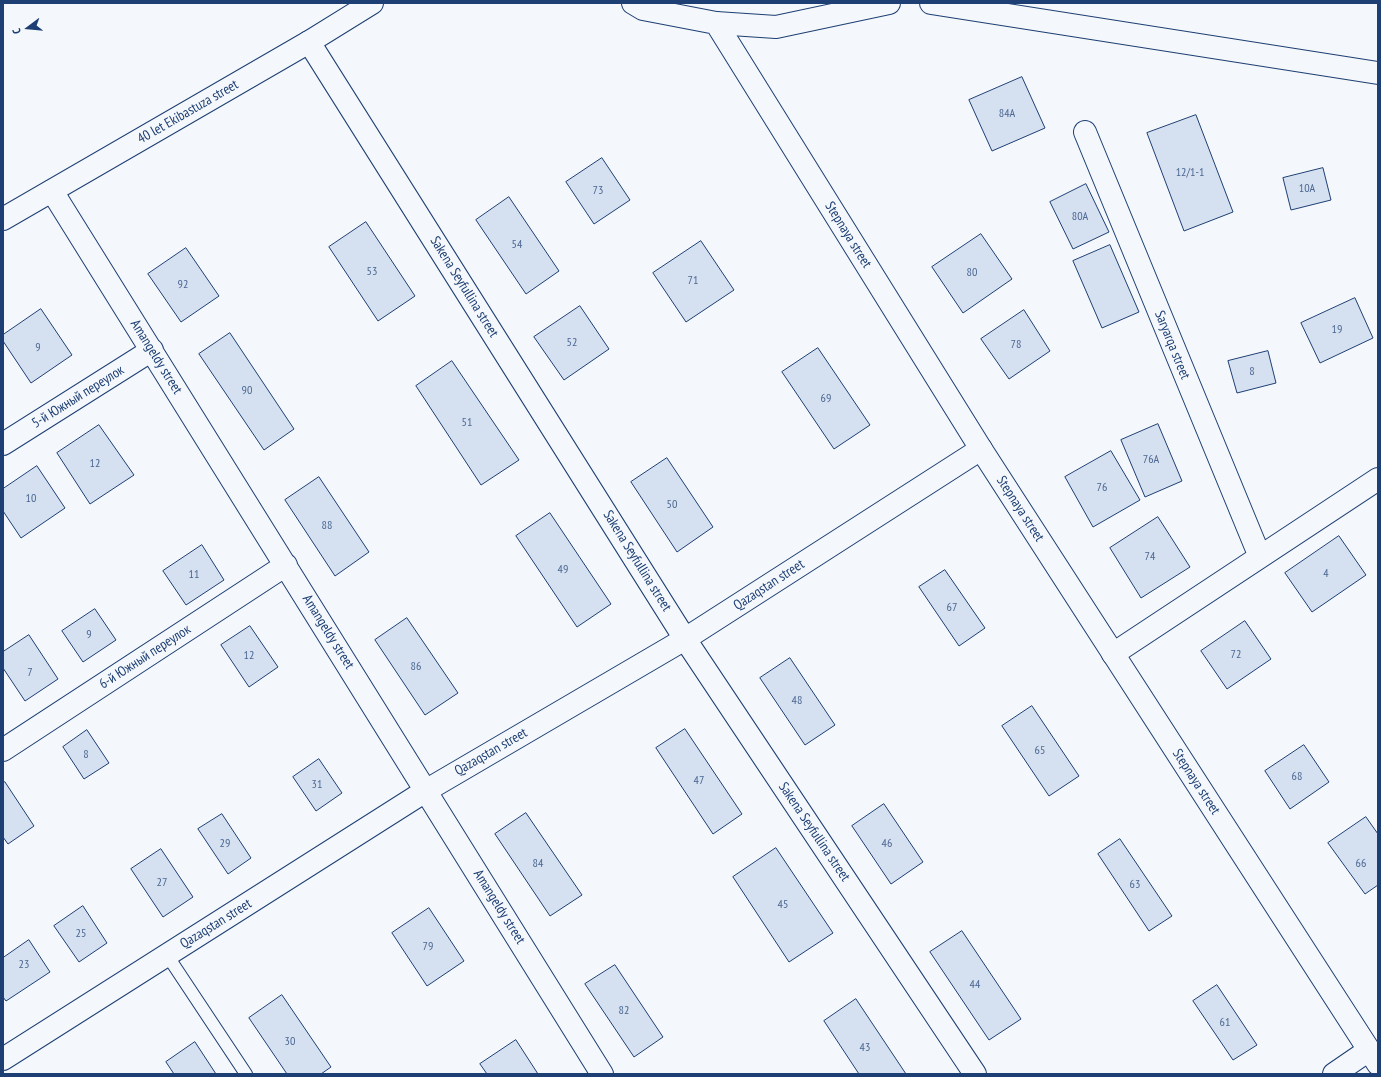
<!DOCTYPE html>
<meta charset="utf-8">
<style>
body{margin:0}
#map{position:relative;width:1381px;height:1077px;overflow:hidden;background:#f4f7fb;font-family:"PT Sans Narrow",sans-serif}
canvas{display:block}
.frame{position:absolute;inset:0;border:4px solid #1d3f73;pointer-events:none}
.north{position:absolute;left:8px;top:8px;width:40px;height:40px;-webkit-text-stroke:3px #f4f7fb;paint-order:stroke;rotate:254deg;font-size:11px;font-weight:700;line-height:16px;text-align:center;color:#1d3f73}
.north::after{content:'';display:block;margin:auto;width:14px;height:18px;background:#1d3f73;clip-path:polygon(50% 0,100% 100%,50% 72%,0 100%)}
</style>
<div id="map">
<canvas width="1381" height="1077"></canvas>
<div class="frame"></div>
<div class="north">С</div>
</div>
<script>
const ctx = document.querySelector('canvas').getContext('2d');
ctx.lineJoin = 'round';
function fillPath(path, color) { ctx.fillStyle = color; ctx.fill(path, 'evenodd'); }
function strokePath(path, color, width, dash) { ctx.strokeStyle = color; ctx.lineWidth = width; ctx.lineCap = dash ? 'butt' : 'round'; ctx.setLineDash(dash || []); ctx.stroke(path); }
function drawText(font, color, halo, rows, align = 'center') {
  ctx.font = font + ' "PT Sans Narrow",sans-serif'; ctx.lineWidth = 3; ctx.setLineDash([]); ctx.textBaseline = 'middle'; ctx.strokeStyle = halo; ctx.fillStyle = color; for (const [text, x, y, turn = 0] of rows) {
    ctx.save(); ctx.translate(x, y); ctx.rotate((+turn || 0) * Math.PI / 180); ctx.textAlign = isNaN(turn) ? turn : align; if (halo) ctx.strokeText(text, 0, 0); ctx.fillText(text, 0, 0); ctx.restore();
  }
}
const building = new Path2D(`
 M 1022,77 L 1045,128 L 992,151 L 969,100 Z
 M 1196,115 L 1233,212 L 1184,231 L 1147,133 Z
 M 602,158 L 630,200 L 594,224 L 566,182 Z
 M 1323,168 L 1331,200 L 1291,210 L 1283,178 Z
 M 1086,184 L 1109,232 L 1073,249 L 1050,202 Z
 M 509,197 L 559,271 L 526,294 L 476,220 Z
 M 366,222 L 415,296 L 378,321 L 329,247 Z
 M 981,234 L 1012,279 L 963,313 L 932,267 Z
 M 701,241 L 734,290 L 686,322 L 653,273 Z
 M 1110,245 L 1139,312 L 1102,328 L 1073,261 Z
 M 186,248 L 219,296 L 181,322 L 148,274 Z
 M 1355,298 L 1373,338 L 1320,363 L 1301,323 Z
 M 580,306 L 609,349 L 564,380 L 534,337 Z
 M 41,309 L 72,355 L 31,383 L 3,341 L 3,335 Z
 M 1024,310 L 1050,351 L 1009,379 L 981,339 Z
 M 230,333 L 294,429 L 264,450 L 199,354 Z
 M 818,348 L 870,425 L 834,449 L 782,372 Z
 M 1268,351 L 1276,383 L 1237,393 L 1228,361 Z
 M 452,361 L 519,460 L 481,485 L 416,386 Z
 M 1158,424 L 1182,481 L 1145,497 L 1121,440 Z
 M 99,425 L 134,475 L 90,504 L 57,453 Z
 M 1111,451 L 1140,500 L 1093,527 L 1065,477 Z
 M 667,458 L 713,527 L 677,552 L 631,482 Z
 M 37,466 L 65,508 L 21,538 L 3,511 L 3,489 Z
 M 319,477 L 369,552 L 335,576 L 285,500 Z
 M 550,513 L 611,604 L 577,627 L 516,536 Z
 M 1158,517 L 1190,567 L 1141,598 L 1110,548 Z
 M 1339,536 L 1366,575 L 1312,612 L 1285,573 Z
 M 202,545 L 224,580 L 186,605 L 163,571 Z
 M 945,570 L 985,628 L 959,646 L 919,587 Z
 M 95,609 L 116,640 L 83,662 L 62,631 Z
 M 407,618 L 458,693 L 425,715 L 375,640 Z
 M 1245,621 L 1271,659 L 1227,689 L 1201,651 Z
 M 250,626 L 278,667 L 249,687 L 221,645 Z
 M 29,635 L 58,679 L 25,701 L 3,668 L 3,652 Z
 M 790,658 L 835,725 L 805,745 L 760,678 Z
 M 1032,706 L 1079,776 L 1049,796 L 1002,726 Z
 M 685,729 L 742,814 L 713,834 L 656,748 Z
 M 87,730 L 109,763 L 84,779 L 63,747 Z
 M 1304,745 L 1329,782 L 1290,809 L 1265,771 Z
 M 319,759 L 342,793 L 316,811 L 293,777 Z
 M 5,782 L 34,826 L 8,844 L 3,837 L 3,783 Z
 M 884,804 L 923,862 L 891,884 L 852,826 Z
 M 526,813 L 582,895 L 550,916 L 495,834 Z
 M 222,814 L 251,858 L 228,874 L 198,829 Z
 M 1366,817 L 1378,834 L 1378,885 L 1365,894 L 1328,843 Z
 M 1120,839 L 1172,916 L 1149,931 L 1098,854 Z
 M 776,848 L 833,933 L 789,962 L 733,877 Z
 M 161,849 L 193,897 L 163,917 L 131,869 Z
 M 83,906 L 107,943 L 79,962 L 54,926 Z
 M 429,908 L 464,961 L 427,986 L 392,933 Z
 M 962,931 L 1021,1019 L 989,1040 L 930,952 Z
 M 29,940 L 50,972 L 6,1001 L 3,997 L 3,958 Z
 M 615,965 L 663,1037 L 634,1057 L 585,984 Z
 M 1217,985 L 1257,1045 L 1233,1060 L 1193,1001 Z
 M 282,995 L 331,1067 L 321,1074 L 287,1074 L 249,1018 Z
 M 856,999 L 906,1074 L 859,1074 L 824,1021 Z
 M 516,1040 L 538,1074 L 487,1074 L 480,1064 Z
 M 195,1042 L 216,1074 L 174,1074 L 166,1062 Z`);
const lane = new Path2D(`
 M 167,955 L 246,1074`);
const street = new Path2D(`
 M 931,3 L 1378,73
 M 716,23 L 776,27 L 889,3
 M 309,42 L 685,639 L 975,1074
 M 1085,132 L 1260,557
 M 52,191 L 602,1074
 M 3,444 L 152,350
 M 1113,654 L 1378,479
 M 3,750 L 286,565
 M 3,1059 L 427,790 L 685,639 L 981,449
 M 1334,1074 L 1369,1050`);
const secondary = new Path2D(`
 M 633,3 L 643,9 L 716,23 L 981,449 L 1378,1064
 M 3,219 L 309,42 L 372,3`);
const numberNames = [
 ["84А",1007,114],
 ["12/1-1",1190,173],
 ["10А",1307,189],
 ["73",598,191],
 ["80А",1080,217],
 ["54",517,245],
 ["53",372,272],
 ["80",972,273],
 ["71",693,281],
 ["92",183,285],
 ["19",1337,330],
 ["52",572,343],
 ["78",1016,345],
 ["9",38,348],
 ["8",1252,372],
 ["90",247,391],
 ["69",826,399],
 ["51",467,423],
 ["76А",1151,460],
 ["12",95,464],
 ["76",1102,488],
 ["10",31,499],
 ["50",672,505],
 ["88",327,526],
 ["74",1150,557],
 ["49",563,570],
 ["4",1326,574],
 ["11",194,575],
 ["67",952,608],
 ["9",89,635],
 ["72",1236,655],
 ["12",249,656],
 ["86",416,667],
 ["7",30,673],
 ["48",797,701],
 ["65",1040,751],
 ["8",86,755],
 ["68",1297,777],
 ["47",699,781],
 ["31",317,785],
 ["29",225,844],
 ["46",887,844],
 ["84",538,864],
 ["66",1361,864],
 ["27",162,883],
 ["63",1135,885],
 ["45",783,905],
 ["25",81,934],
 ["79",428,947],
 ["23",24,965],
 ["44",975,985],
 ["82",624,1011],
 ["61",1225,1023],
 ["30",290,1042],
 ["43",865,1048]
];
const streetNames = [
 ["40 let Ekibastuza street",188,112,-30],
 ["Stepnaya street",848,235,58],
 ["Sakena Seyfullina street",464,287,58],
 ["Saryarqa street",1172,345,68],
 ["Amangeldy street",156,357,58],
 ["5-й Южный переулок",78,397,-32],
 ["Stepnaya street",1020,509,57],
 ["Sakena Seyfullina street",637,561,58],
 ["Qazaqstan street",769,585,-33],
 ["Amangeldy street",328,632,58],
 ["6-й Южный переулок",145,657,-33],
 ["Qazaqstan street",491,752,-30],
 ["Stepnaya street",1196,782,57],
 ["Sakena Seyfullina street",814,832,56],
 ["Amangeldy street",499,907,58],
 ["Qazaqstan street",216,924,-32]
];
fillPath(building, '#d5e0f0');
strokePath(building, '#1d3f73', 1);
strokePath(lane, '#1d3f73', 14);
strokePath(street, '#1d3f73', 24);
strokePath(secondary, '#1d3f73', 24);
strokePath(lane, '#f4f7fb', 12);
strokePath(street, '#f4f7fb', 22);
strokePath(secondary, '#f4f7fb', 22);
drawText('12px', '#4b6792', null, numberNames);
drawText('14px', '#1d3f73', '#f4f7fb', streetNames);
</script>
